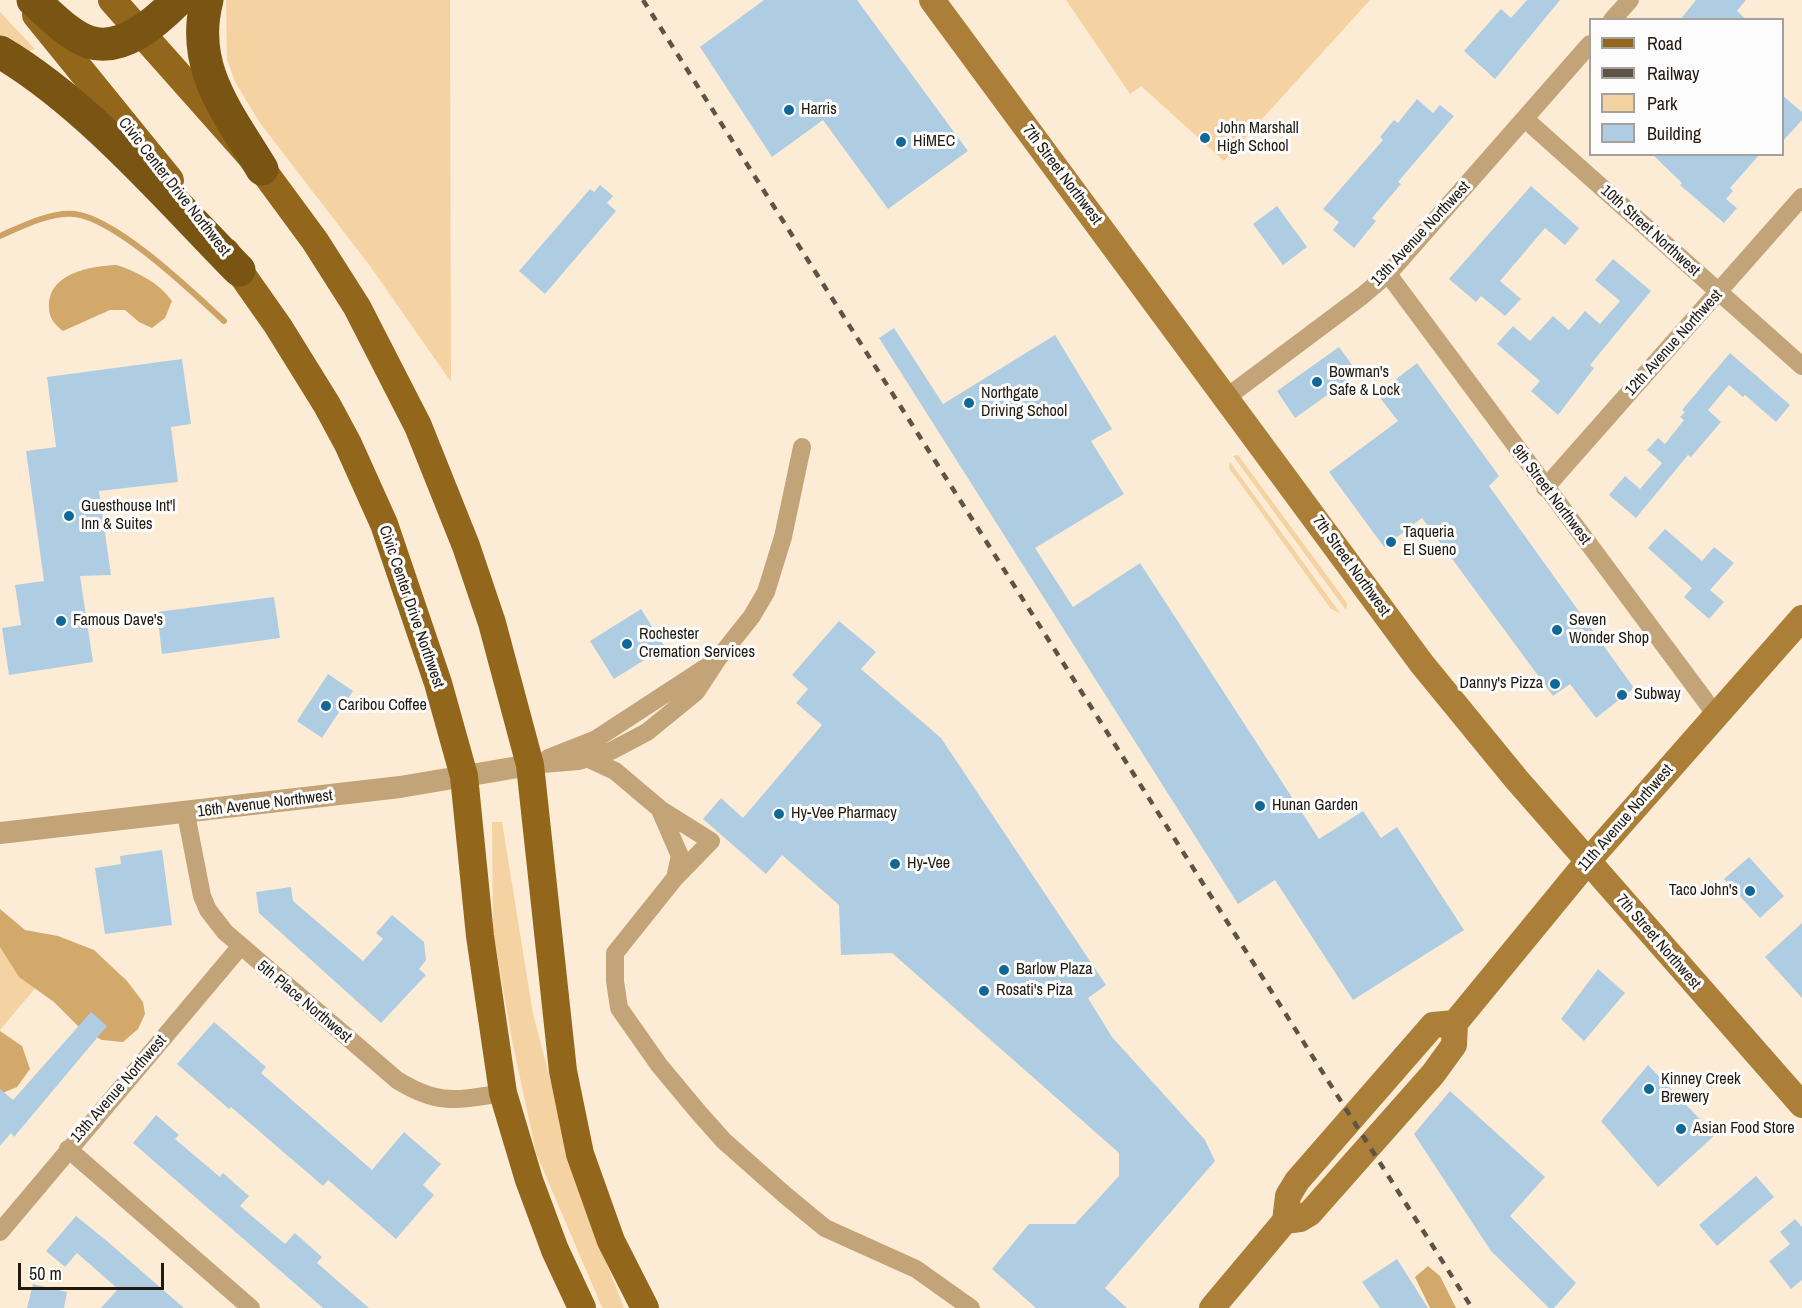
<!DOCTYPE html>
<style>
body{margin:0}
#map{position:relative;width:1802px;height:1308px;overflow:hidden;background:#fdecd5;font-family:"Archivo Narrow",sans-serif}
canvas{display:block}
.legend{position:absolute;left:1589px;top:18px;width:195px;height:138px;box-sizing:border-box;background:#fcfcfc;border:2px solid #a4a19d;margin:0;padding:8px 10px;list-style:none;font-size:18px;color:#20190f}
.legend li{display:flex;align-items:center;gap:12px;height:30px}
.legend b{width:30px;border:2px solid #a4a19d}
.scale{position:absolute;left:18px;top:1263px;width:146px;height:27px;box-sizing:border-box;border:3px solid #20190f;border-top:0;padding-left:8px;font-size:18px;line-height:21px;white-space:nowrap;color:#20190f;-webkit-text-stroke:4px #fcfcfc;paint-order:stroke}
</style>
<div id="map">
<canvas width="1802" height="1308"></canvas>
<ul class="legend">
<li><b style="height:8px;background:#92671b"></b>Road</li>
<li><b style="height:8px;background:#5d5346"></b>Railway</li>
<li><b style="height:16px;background:#f4d2a1"></b>Park</li>
<li><b style="height:16px;background:#afcde2"></b>Building</li>
</ul>
<div class="scale">50 m</div>
</div>
<script>
const ctx = document.querySelector('canvas').getContext('2d');
ctx.lineJoin = 'round';
function fillPath(path, color) { ctx.fillStyle = color; ctx.fill(path, 'evenodd'); }
function strokePath(path, color, width, dash) { ctx.strokeStyle = color; ctx.lineWidth = width; ctx.lineCap = dash ? 'butt' : 'round'; ctx.setLineDash(dash || []); ctx.stroke(path); }
function drawText(font, color, halo, rows, align = 'center') {
  ctx.font = font + ' "Archivo Narrow",sans-serif'; ctx.lineWidth = 6; ctx.setLineDash([]); ctx.textBaseline = 'middle'; ctx.strokeStyle = halo; ctx.fillStyle = color; for (const [text, x, y, turn = 0] of rows) {
    ctx.save(); ctx.translate(x, y); ctx.rotate((+turn || 0) * Math.PI / 180); ctx.textAlign = isNaN(turn) ? turn : align; if (halo) ctx.strokeText(text, 0, 0); ctx.fillText(text, 0, 0); ctx.restore();
  }
}
const green = new Path2D(`
 M 226,0 L 450,0 L 451,382 L 370,266 L 260,123 L 235,82 L 227,59 Z
 M 1066,0 L 1370,0 L 1224,161 L 1141,86 L 1130,94 Z
 M 0,12 L 35,49 L 25,52 L 0,38 Z
 M 1238,455 L 1347,603 L 1346,610 L 1233,456 Z
 M 1230,462 L 1340,613 L 1331,609 L 1229,468 Z
 M 492,822 L 502,822 L 533,1014 L 582,1200 L 624,1308 L 603,1308 L 601,1305 L 536,1153 L 512,1040 L 493,931 Z
 M 0,919 L 53,967 L 0,1030 Z`);
const forest = new Path2D(`
 M 117,265 C 139,273 158,282 172,301 L 165,318 L 152,328 L 139,322 L 125,310 L 110,310 L 63,331 C 55,325 49,318 49,308 C 47,273 91,266 117,265 Z
 M 0,909 L 25,930 L 58,936 L 94,950 L 127,981 L 143,1002 L 145,1014 L 138,1029 L 123,1042 L 102,1040 L 82,1030 L 54,1002 L 19,977 L 0,947 Z
 M 0,1031 L 22,1046 L 30,1069 L 17,1087 L 0,1094 Z
 M 1428,1266 L 1440,1276 L 1456,1308 L 1430,1308 L 1415,1277 Z`);
const stream = new Path2D(`
 M 0,236 C 20,227 52,211 75,214 C 118,220 191,291 224,321`);
const building = new Path2D(`
 M 764,0 L 857,0 L 968,151 L 888,209 L 823,120 L 772,157 L 700,47 Z
 M 1527,0 L 1560,0 L 1495,79 L 1464,51 L 1501,9 L 1511,18 Z
 M 1696,0 L 1746,0 L 1737,11 L 1747,20 L 1680,20 Z
 M 1782,95 L 1802,112 L 1802,120 L 1782,142 Z
 M 1417,99 L 1433,113 L 1440,105 L 1454,116 L 1398,182 L 1401,184 L 1372,218 L 1376,221 L 1354,248 L 1333,230 L 1339,222 L 1323,209 L 1383,140 L 1380,137 L 1394,120 L 1398,123 Z
 M 1652,154 L 1760,154 L 1730,188 L 1733,191 L 1726,199 L 1737,208 L 1724,223 L 1680,185 L 1682,183 Z
 M 600,185 L 613,196 L 607,203 L 616,211 L 545,294 L 519,271 L 590,189 L 594,192 Z
 M 1531,186 L 1579,228 L 1565,245 L 1545,228 L 1500,281 L 1521,299 L 1505,316 L 1481,296 L 1476,302 L 1449,279 Z
 M 1277,206 L 1307,247 L 1283,265 L 1253,224 Z
 M 1613,259 L 1651,291 L 1590,365 L 1594,368 L 1558,415 L 1531,391 L 1540,381 L 1497,344 L 1513,326 L 1530,341 L 1553,316 L 1569,330 L 1585,311 L 1600,324 L 1620,301 L 1595,280 Z
 M 894,328 L 943,404 L 1055,335 L 1112,429 L 1091,441 L 1124,494 L 1035,548 L 1073,607 L 1140,563 L 1319,839 L 1363,811 L 1381,838 L 1397,827 L 1464,930 L 1353,1000 L 1275,880 L 1238,904 L 879,338 Z
 M 1339,347 L 1358,373 L 1295,418 L 1277,391 Z
 M 1730,353 L 1790,405 L 1776,422 L 1745,395 L 1743,397 L 1729,385 L 1708,410 L 1721,422 L 1691,457 L 1688,455 L 1636,518 L 1609,495 L 1625,476 L 1640,489 L 1662,463 L 1647,450 L 1658,438 L 1665,444 L 1684,420 L 1680,417 L 1685,412 L 1682,410 Z
 M 182,359 L 191,424 L 171,427 L 178,482 L 99,491 L 111,575 L 80,576 L 93,662 L 9,675 L 2,628 L 21,625 L 15,585 L 44,581 L 26,451 L 56,447 L 47,377 Z
 M 1417,363 L 1499,476 L 1489,486 L 1634,688 L 1596,718 L 1570,684 L 1553,696 L 1422,518 L 1384,547 L 1329,472 L 1398,421 L 1377,394 Z
 M 1665,529 L 1702,561 L 1714,547 L 1734,563 L 1710,590 L 1724,602 L 1709,619 L 1684,597 L 1692,588 L 1648,548 Z
 M 274,597 L 280,638 L 162,654 L 157,612 Z
 M 641,609 L 665,647 L 614,679 L 590,641 Z
 M 839,621 L 876,652 L 861,669 L 941,738 L 1106,985 L 1088,998 L 1112,1037 L 1205,1140 L 1215,1161 L 1105,1288 L 1127,1308 L 1036,1308 L 992,1269 L 1029,1224 L 1075,1224 L 1119,1176 L 1119,1153 L 892,953 L 841,955 L 839,905 L 782,855 L 766,874 L 703,819 L 721,798 L 743,818 L 822,725 L 796,703 L 808,689 L 792,675 Z
 M 328,674 L 353,691 L 322,738 L 297,721 Z
 M 162,850 L 172,925 L 105,934 L 95,868 L 121,864 L 120,856 Z
 M 1749,857 L 1784,896 L 1760,918 L 1724,879 Z
 M 291,887 L 293,901 L 363,961 L 383,939 L 376,933 L 392,915 L 424,942 L 426,960 L 419,969 L 426,975 L 381,1023 L 259,913 L 256,892 Z
 M 1802,923 L 1802,998 L 1765,957 Z
 M 1598,969 L 1625,993 L 1584,1041 L 1561,1019 Z
 M 91,1012 L 107,1026 L 14,1137 L 11,1133 L 0,1146 L 0,1089 L 13,1100 Z
 M 214,1022 L 266,1067 L 261,1073 L 372,1170 L 404,1132 L 441,1164 L 423,1185 L 434,1195 L 396,1239 L 328,1180 L 323,1186 L 231,1107 L 229,1109 L 177,1064 Z
 M 1648,1065 L 1715,1135 L 1658,1187 L 1601,1121 Z
 M 1450,1091 L 1545,1177 L 1510,1216 L 1576,1283 L 1554,1308 L 1549,1308 L 1491,1251 L 1414,1134 Z
 M 156,1115 L 179,1135 L 175,1139 L 220,1177 L 223,1173 L 249,1196 L 240,1206 L 285,1244 L 295,1233 L 322,1257 L 317,1263 L 369,1308 L 323,1308 L 133,1143 Z
 M 1756,1176 L 1774,1197 L 1717,1246 L 1699,1225 Z
 M 76,1216 L 108,1242 L 184,1308 L 101,1308 L 118,1289 L 77,1253 L 65,1267 L 46,1251 Z
 M 1795,1219 L 1802,1227 L 1802,1280 L 1791,1289 L 1769,1261 L 1790,1244 L 1780,1232 Z
 M 1397,1259 L 1428,1308 L 1380,1308 L 1362,1282 Z
 M 33,1284 L 67,1292 L 64,1308 L 27,1308 Z`);
const minor = new Path2D(`
 M 1612,20 L 1630,0
 M 1525,119 L 1802,366
 M 1388,274 L 1716,715
 M 1227,397 L 1362,296 L 1388,274 L 1590,44
 M 1545,488 L 1802,197
 M 548,758 L 596,739 L 711,664
 M 589,759 L 615,771 L 660,809 L 711,841 L 675,878 L 615,953 L 615,981 L 619,1008 L 659,1065 L 699,1113 L 724,1141 L 785,1195 L 825,1228 L 916,1269 L 971,1308
 M 530,765 L 579,761 L 611,751 L 647,732 L 696,692 L 717,660 L 752,616 L 766,592 L 783,537 L 802,447
 M 660,810 L 680,856 L 675,878
 M 186,814 L 202,896 L 208,910 L 225,932 L 397,1080 C 439,1106 457,1100 503,1093
 M 68,1149 L 251,1308
 M 0,1232 L 240,947`);
const tertiary = new Path2D(`
 M 0,833 L 400,787 L 530,765`);
const secondary = new Path2D(`
 M 932,0 L 1422,664 L 1517,780 L 1802,1105
 M 1285,1221 L 1300,1219 L 1310,1213 L 1433,1074 L 1454,1045 L 1455,1023 L 1588,861 L 1802,618
 M 1212,1308 L 1285,1221 L 1288,1196 L 1297,1181 L 1433,1025 L 1455,1023`);
const primary = new Path2D(`
 M 112,0 L 262,169 L 315,241 L 357,307 L 418,426 L 466,546 L 492,623 L 530,765 L 563,1071 L 580,1154 L 611,1241 L 645,1308
 M 36,15 L 170,180
 M 226,252 L 278,326 L 327,405 L 348,444 L 384,524 L 438,683 L 464,776 L 480,936 L 503,1093 L 529,1180 L 555,1250 L 582,1308`);
const motorway = new Path2D(`
 M 33,0 C 50,14 68,35 89,42 C 122,53 157,21 178,0
 M 207,0 C 189,68 229,114 262,169
 M 0,52 C 87,103 168,198 239,270`);
const rail = new Path2D(`
 M 643,0 L 1472,1308`);
const markers = [
 [789,110,6,"#106899"],
 [1205,138,6,"#106899"],
 [901,142,6,"#106899"],
 [1317,382,6,"#106899"],
 [969,403,6,"#106899"],
 [69,516,6,"#106899"],
 [1391,542,6,"#106899"],
 [61,621,6,"#106899"],
 [1557,630,6,"#106899"],
 [627,644,6,"#106899"],
 [1555,684,6,"#106899"],
 [1622,695,6,"#106899"],
 [326,706,6,"#106899"],
 [1260,806,6,"#106899"],
 [779,814,6,"#106899"],
 [895,864,6,"#106899"],
 [1750,891,6,"#106899"],
 [1004,970,6,"#106899"],
 [984,991,6,"#106899"],
 [1649,1089,6,"#106899"],
 [1681,1129,6,"#106899"]
];
const poiNames = [
 ["Harris",801,110],
 ["John Marshall",1217,129],
 ["High School",1217,147],
 ["HiMEC",913,142],
 ["Bowman's",1329,373],
 ["Safe & Lock",1329,391],
 ["Northgate",981,394],
 ["Driving School",981,412],
 ["Guesthouse Int'l",81,507],
 ["Inn & Suites",81,525],
 ["Taqueria",1403,533],
 ["El Sueno",1403,551],
 ["Famous Dave's",73,621],
 ["Seven",1569,621],
 ["Wonder Shop",1569,639],
 ["Rochester",639,635],
 ["Cremation Services",639,653],
 ["Danny's Pizza",1543,684,"right"],
 ["Subway",1634,695],
 ["Caribou Coffee",338,706],
 ["Hunan Garden",1272,806],
 ["Hy-Vee Pharmacy",791,814],
 ["Hy-Vee",907,864],
 ["Taco John's",1738,891,"right"],
 ["Barlow Plaza",1016,970],
 ["Rosati's Piza",996,991],
 ["Kinney Creek",1661,1080],
 ["Brewery",1661,1098],
 ["Asian Food Store",1693,1129]
];
const streetNames = [
 ["7th Street Northwest",1062,175,53],
 ["Civic Center Drive Northwest",174,187,52],
 ["10th Street Northwest",1650,231,42],
 ["13th Avenue Northwest",1421,234,-47],
 ["12th Avenue Northwest",1674,343,-48],
 ["9th Street Northwest",1551,495,53],
 ["7th Street Northwest",1351,566,54],
 ["Civic Center Drive Northwest",411,607,71],
 ["16th Avenue Northwest",265,804,-7],
 ["11th Avenue Northwest",1626,818,-49],
 ["7th Street Northwest",1658,942,49],
 ["5th Place Northwest",304,1002,40],
 ["13th Avenue Northwest",119,1089,-49]
];
fillPath(green, '#f4d2a1');
fillPath(forest, '#d2a96b');
strokePath(stream, '#cca265', 6);
fillPath(building, '#afcde2');
strokePath(minor, '#c3a479', 18);
strokePath(tertiary, '#c3a479', 22);
strokePath(secondary, '#ac7f38', 26);
strokePath(primary, '#92671b', 28);
strokePath(motorway, '#795412', 33);
strokePath(rail, '#5d5346', 4.5, [8, 8]);
for (const [x, y, r, color] of markers) { const dot = new Path2D(); dot.arc(x, y, r, 0, 2 * Math.PI); ctx.fillStyle = color; ctx.fill(dot); strokePath(dot, '#fcfcfc', 2); }
drawText('16px', '#20190f', '#fcfcfc', poiNames, 'left');
drawText('16px', '#20190f', '#fcfcfc', streetNames);
</script>
